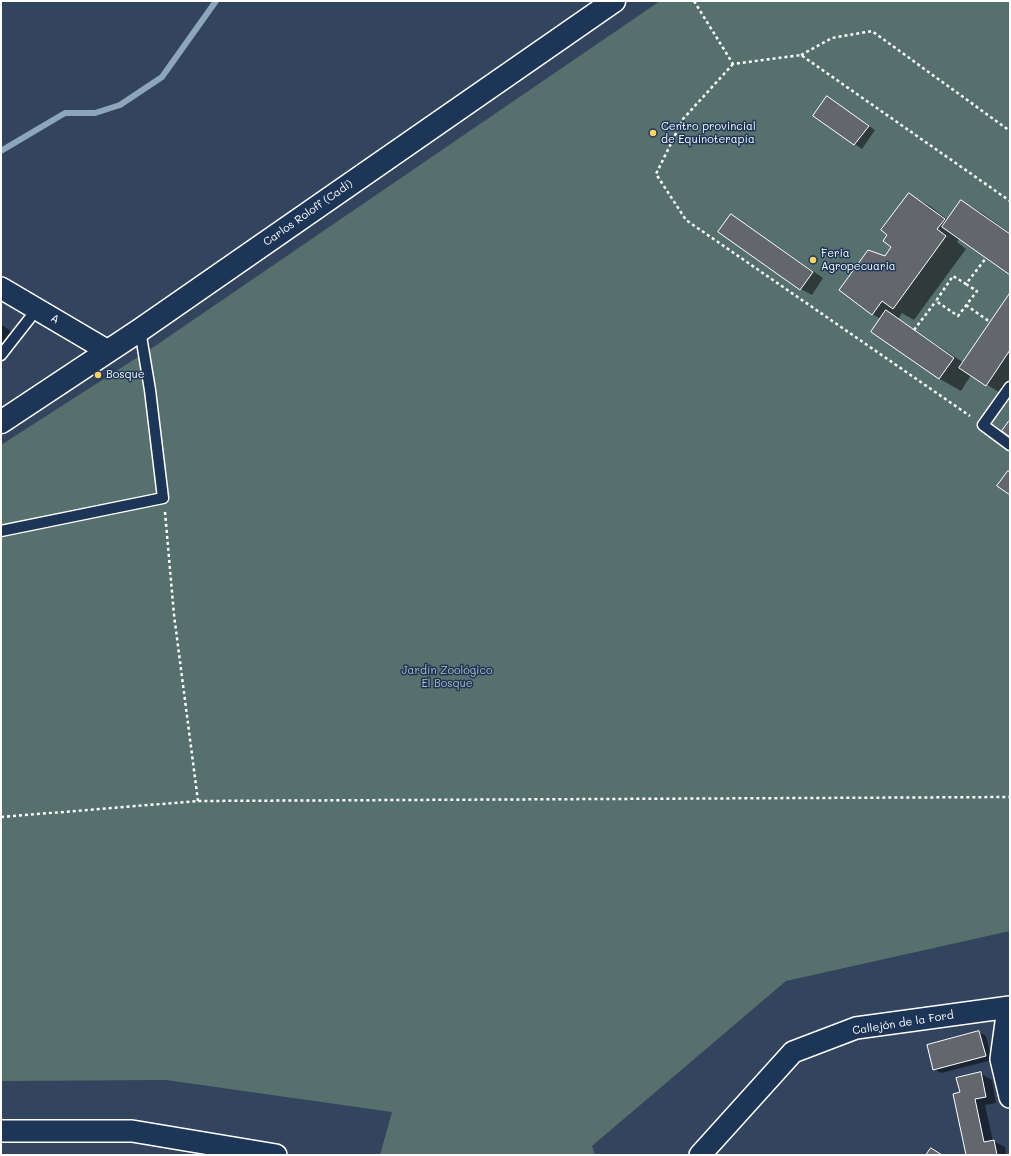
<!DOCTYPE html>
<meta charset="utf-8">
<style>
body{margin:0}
#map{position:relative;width:1011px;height:1156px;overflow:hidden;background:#32445e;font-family:Mali,sans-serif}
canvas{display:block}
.frame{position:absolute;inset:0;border:2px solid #fff;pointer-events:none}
</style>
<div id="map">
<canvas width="1011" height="1156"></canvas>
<div class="frame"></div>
</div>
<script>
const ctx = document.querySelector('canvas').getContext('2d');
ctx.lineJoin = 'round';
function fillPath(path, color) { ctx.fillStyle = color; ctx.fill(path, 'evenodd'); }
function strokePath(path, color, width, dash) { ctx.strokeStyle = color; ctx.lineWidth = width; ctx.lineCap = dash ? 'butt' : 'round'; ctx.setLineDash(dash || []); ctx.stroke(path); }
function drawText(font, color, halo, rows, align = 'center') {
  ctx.font = font + ' Mali,sans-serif'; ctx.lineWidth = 3; ctx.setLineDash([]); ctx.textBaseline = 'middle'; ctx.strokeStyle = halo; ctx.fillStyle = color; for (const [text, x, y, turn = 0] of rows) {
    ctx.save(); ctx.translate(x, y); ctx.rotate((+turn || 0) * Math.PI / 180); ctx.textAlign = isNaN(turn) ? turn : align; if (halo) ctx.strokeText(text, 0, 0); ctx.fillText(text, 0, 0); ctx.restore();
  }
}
const green = new Path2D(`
 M 660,1 L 1010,1 L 1010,931 L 786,981 L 592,1146 L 595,1155 L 380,1155 L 392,1112 L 166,1080 L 1,1081 L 1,445 L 155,346 Z`);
const shadow = new Path2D(`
 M 827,97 L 875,130 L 862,149 L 814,116 Z
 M 909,194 L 930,206 L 948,220 L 962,201 L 982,213 L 1010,233 L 1010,274 L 960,238 L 957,242 L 966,249 L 914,320 L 902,313 L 898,319 L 964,363 L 1010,294 L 1010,392 L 1007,397 L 971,375 L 961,391 L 940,379 L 872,332 L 881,319 L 872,314 L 885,257 L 893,247 Z
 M 742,222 L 823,278 L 812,295 L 801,289 Z
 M 1,324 L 13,333 L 1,349 Z
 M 979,1032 L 986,1036 L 992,1060 L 941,1073 L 934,1069 Z
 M 981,1074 L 992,1080 L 996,1103 L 985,1105 L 993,1141 L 1005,1147 L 1006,1155 L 967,1155 L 961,1093 Z`);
const stream = new Path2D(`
 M 1,151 L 65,113 L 95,113 L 120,105 L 162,77 L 216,1`);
const building = new Path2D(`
 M 827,96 L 869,126 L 854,145 L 813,116 Z
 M 909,193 L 945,219 L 937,229 L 946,236 L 893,309 L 882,301 L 872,315 L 839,290 L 868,250 L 885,256 L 891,247 L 883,241 L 887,235 L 881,230 Z
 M 961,200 L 1010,234 L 1010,275 L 942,227 Z
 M 731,214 L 813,272 L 800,290 L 718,232 Z
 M 1010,293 L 1010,350 L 986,386 L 959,368 Z
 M 886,310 L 954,358 L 939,379 L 871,332 Z
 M 1009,421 L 1010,421 L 1010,437 L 1002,431 Z
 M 1008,471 L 1010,472 L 1010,495 L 997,486 Z
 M 979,1031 L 986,1056 L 933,1070 L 927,1045 Z
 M 981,1072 L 986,1097 L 975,1099 L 984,1142 L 994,1140 L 997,1155 L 966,1155 L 953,1094 L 960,1092 L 956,1078 Z
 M 931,1148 L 942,1155 L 926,1155 Z`);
const path = new Path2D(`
 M 694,1 L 733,64 L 801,55 L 1010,201
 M 801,55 L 832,38 L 872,31 L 1010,131
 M 733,64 L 683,119 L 656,174 L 686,220 L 970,416
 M 966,284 L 977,291 L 958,316 L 936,301 L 953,276 L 966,284 L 986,258
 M 966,305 L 990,322
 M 914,330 L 936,301
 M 165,512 L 174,615 L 198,801
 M 1,817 L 198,801 L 1010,797`);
const lane = new Path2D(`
 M 1,355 L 37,309
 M 1010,387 L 983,425 L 1010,445
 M 1,531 L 163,498 L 150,390 L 140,330`);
const street = new Path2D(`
 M 1,288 L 108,351
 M 1008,1008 L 1001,1059 L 1010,1097
 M 1,1131 L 132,1131 L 276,1155
 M 700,1155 L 793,1052 L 856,1028 L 1010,1007`);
const secondary = new Path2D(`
 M 1,422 L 140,330 L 614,1`);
const markers = [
 [653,133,4,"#ffd166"],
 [813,260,4,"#ffd166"],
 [98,375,4,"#ffd166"]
];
const poiNames = [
 ["Centro provincial",661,127],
 ["de Equinoterapía",661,140],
 ["Feria",821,254],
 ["Agropecuaria",821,267],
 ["Bosque",106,375]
];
const streetNames = [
 ["Carlos Roloff (Cadí)",308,213,-35],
 ["A",55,319,30],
 ["Callejón de la Ford",903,1023,-9]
];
const parkNames = [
 ["Jardín Zoológico",447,671],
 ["El Bosque",447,684]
];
fillPath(green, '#56706d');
fillPath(shadow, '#0007');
strokePath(stream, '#8ea6b9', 6);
fillPath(building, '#63676d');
strokePath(building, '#fff', 1);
strokePath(lane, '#fff', 13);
strokePath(street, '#fff', 24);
strokePath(secondary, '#fff', 25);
strokePath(path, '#fff', 2.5, [3, 3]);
strokePath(lane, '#1d3557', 10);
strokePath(street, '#1d3557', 21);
strokePath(secondary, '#1d3557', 22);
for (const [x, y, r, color] of markers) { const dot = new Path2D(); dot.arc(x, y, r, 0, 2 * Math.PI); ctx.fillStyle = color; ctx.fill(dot); strokePath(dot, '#1d3557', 1.5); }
drawText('11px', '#fff', '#1d3557', poiNames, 'left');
drawText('11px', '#fff', '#1d3557', streetNames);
drawText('11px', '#b3bfbd', '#1d3557', parkNames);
</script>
